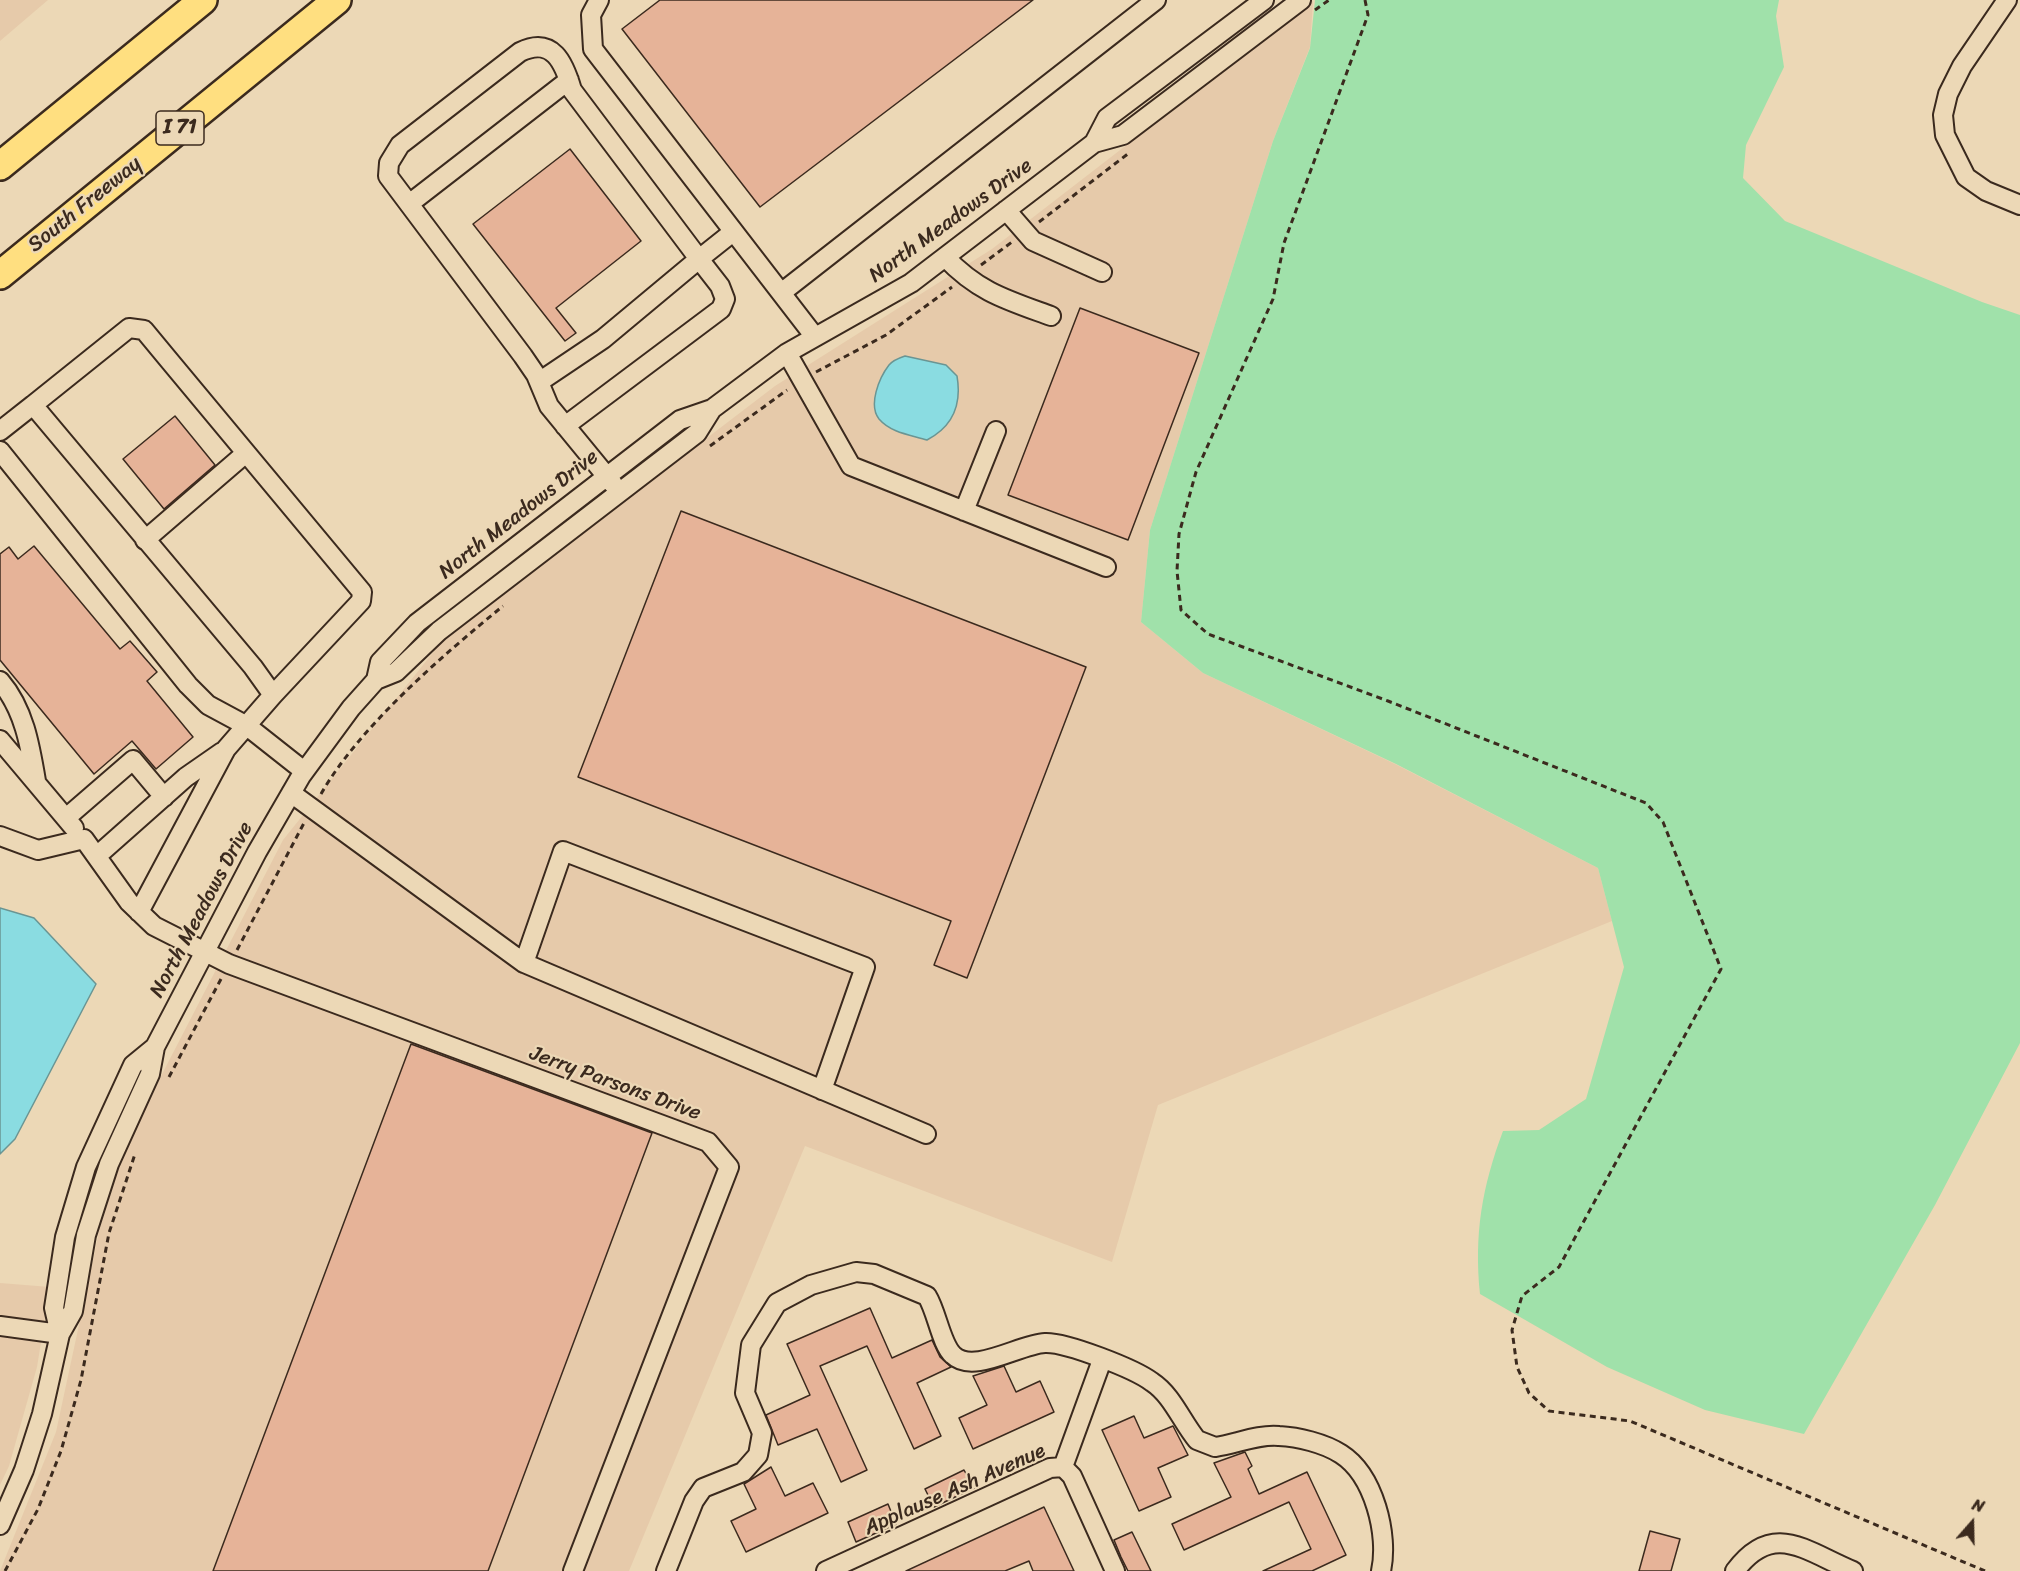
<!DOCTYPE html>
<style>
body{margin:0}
#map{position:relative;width:2020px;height:1571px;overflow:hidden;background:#ecd8b6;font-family:Sriracha,sans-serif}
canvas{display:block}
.north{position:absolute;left:1942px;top:1493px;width:60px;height:60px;-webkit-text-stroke:4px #ecd8b6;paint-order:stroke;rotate:20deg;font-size:16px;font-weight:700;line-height:24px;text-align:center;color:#3b2a1e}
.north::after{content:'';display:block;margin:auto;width:21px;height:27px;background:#3b2a1e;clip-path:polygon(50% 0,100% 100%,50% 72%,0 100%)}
</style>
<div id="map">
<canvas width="2020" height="1571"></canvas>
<div class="north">N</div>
</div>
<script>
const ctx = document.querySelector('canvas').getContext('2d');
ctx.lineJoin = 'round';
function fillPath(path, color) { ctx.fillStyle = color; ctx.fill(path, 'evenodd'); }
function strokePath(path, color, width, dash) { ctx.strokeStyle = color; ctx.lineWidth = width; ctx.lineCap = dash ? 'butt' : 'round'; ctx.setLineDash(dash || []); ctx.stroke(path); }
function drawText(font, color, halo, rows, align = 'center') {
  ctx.font = font + ' Sriracha,sans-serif'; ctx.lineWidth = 4.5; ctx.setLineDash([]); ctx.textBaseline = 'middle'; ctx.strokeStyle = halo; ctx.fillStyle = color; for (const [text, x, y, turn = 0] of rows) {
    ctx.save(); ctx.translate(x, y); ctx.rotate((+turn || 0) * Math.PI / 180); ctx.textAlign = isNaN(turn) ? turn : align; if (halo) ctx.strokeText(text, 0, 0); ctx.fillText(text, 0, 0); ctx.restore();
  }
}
const built = new Path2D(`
 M 0,0 L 48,0 L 0,41 Z
 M 1313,1 L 1310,47 L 1273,141 L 1150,530 L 1141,622 L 1203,673 L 1395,764 L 1598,868 L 1612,921 L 1158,1105 L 1112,1262 L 805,1146 L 629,1571 L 0,1571 L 56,1432 L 100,1227 L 127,1142 L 283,840 L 443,640 L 775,386 L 992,249 Z
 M 0,1283 L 50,1287 L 37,1367 L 9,1466 L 0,1485 Z`);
const green = new Path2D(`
 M 1315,0 L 1779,0 L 1776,16 L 1784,67 L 1746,145 L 1743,178 L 1785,221 L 1982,302 L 2020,315 L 2020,1043 L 1935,1205 L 1804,1434 L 1705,1410 L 1607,1367 L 1480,1294 C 1474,1234 1482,1187 1503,1131 L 1539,1130 L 1586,1099 L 1624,967 L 1598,868 L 1396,764 L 1203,673 L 1141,622 L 1150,530 L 1273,141 L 1310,48 Z`);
const water = new Path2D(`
 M 905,356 L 946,365 L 957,376 C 962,405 952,427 927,440 C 911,435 891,433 879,419 C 868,405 879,378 889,365 C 893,360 899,358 905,356 Z
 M 0,908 L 34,918 L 96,984 L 15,1139 L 0,1154 Z`);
const building = new Path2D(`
 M 660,0 L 1033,0 L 760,207 L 622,29 Z
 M 570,149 L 641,241 L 556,308 L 576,333 L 565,341 L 473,224 Z
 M 1080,308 L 1199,353 L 1128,540 L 1008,495 Z
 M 175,416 L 215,465 L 164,509 L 123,459 Z
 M 681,511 L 1086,667 L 967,978 L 934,965 L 951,921 L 578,777 Z
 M 34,546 L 120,649 L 130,641 L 157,672 L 147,681 L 193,737 L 156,769 L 132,741 L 94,774 L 0,660 L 0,554 L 9,547 L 18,559 Z
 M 411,1044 L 652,1133 L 488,1571 L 213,1571 Z
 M 870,1308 L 892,1358 L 932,1340 L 940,1357 L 951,1367 L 917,1383 L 941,1436 L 914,1449 L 867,1346 L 820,1366 L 867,1470 L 841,1482 L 817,1429 L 778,1445 L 766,1415 L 810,1395 L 787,1344 Z
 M 1004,1366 L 1016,1392 L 1040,1381 L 1054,1412 L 973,1449 L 959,1418 L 987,1405 L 973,1376 Z
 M 1134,1416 L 1144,1438 L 1173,1426 L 1188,1455 L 1158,1468 L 1171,1497 L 1139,1511 L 1102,1430 Z
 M 1245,1452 L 1252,1466 L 1248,1469 L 1259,1494 L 1307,1472 L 1346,1555 L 1312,1571 L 1263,1571 L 1311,1549 L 1289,1502 L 1184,1550 L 1172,1524 L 1231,1497 L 1214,1463 Z
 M 771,1467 L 785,1496 L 813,1483 L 828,1513 L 746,1552 L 731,1521 L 756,1509 L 744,1484 Z
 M 964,1470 L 974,1488 L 934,1507 L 925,1489 Z
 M 888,1504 L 896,1524 L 856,1542 L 848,1522 Z
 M 1044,1507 L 1074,1571 L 1033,1571 L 1029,1561 L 1005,1571 L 906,1571 Z
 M 1650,1531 L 1680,1539 L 1671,1571 L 1639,1571 Z
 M 1132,1532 L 1151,1571 L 1128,1571 L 1121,1557 L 1114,1540 Z`);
const path = new Path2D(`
 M 1365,0 L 1368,15 L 1284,243 L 1273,299 L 1196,472 L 1179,534 L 1177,571 L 1181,610 L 1208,634 L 1388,701 L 1646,803 L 1663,822 L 1721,969 L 1559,1267 L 1522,1296 L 1512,1330 L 1517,1367 L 1529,1393 L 1549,1411 L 1630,1421 L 1985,1571
 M 1315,10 L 1329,0
 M 1039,222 L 1129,153
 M 981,265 L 1012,242
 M 816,372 L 886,335 L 952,287
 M 710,446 L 787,390
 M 321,794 C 359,727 443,655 503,606
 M 237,950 L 304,823
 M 169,1077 L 221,979
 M 5,1571 L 38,1509 L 61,1451 L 81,1380 L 109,1233 L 135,1154`);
const minor = new Path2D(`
 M 599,0 L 591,15 L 593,49 L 815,337
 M 2007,0 L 1962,66 L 1948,94 L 1943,115 L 1945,135 L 1966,177 L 1986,191 L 2020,205
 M 1094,143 L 1107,118 L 1264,0
 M 409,204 L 569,80
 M 1006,210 L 1033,241 L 1102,272
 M 945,257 C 978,292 1007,300 1051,316
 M 781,293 L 1156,0
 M 787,353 L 851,466 L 1106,567
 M 539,382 L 603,339 L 699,259 L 720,286 L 725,299 L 721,309 L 565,426
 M 33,405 L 129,328 L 144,330 L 168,359 L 362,592 L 361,601 L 273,695
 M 0,431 L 33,405 L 253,667 L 273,695 L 226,749 L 139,912
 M 0,451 L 188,685 L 208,705 L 247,726 L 304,771
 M 613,484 L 549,406 L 536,375 L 523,356 L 388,176 L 389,163 L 400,145 L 520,52 C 553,36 564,63 572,90 L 699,259 L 733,232
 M 964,511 L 996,431
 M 145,540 L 246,453
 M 376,680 L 380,662 L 417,623 L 680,420 L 712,409 L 787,353 L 911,283 L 1094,143 L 1123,135 L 1301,0
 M 0,681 C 24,709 30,745 36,781
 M 0,740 L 74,828
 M 291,793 L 524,963 L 926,1134
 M 66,818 L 133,760 L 164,797
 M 0,836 L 38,850 L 84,839 L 129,902 L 154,926 L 229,964 L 708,1142 L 729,1167 L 573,1571
 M 98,855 L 186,777 L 222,752
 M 524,963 L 563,851 L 865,967 L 822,1090
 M 0,1326 L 60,1334
 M 60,1334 L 54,1308 L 65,1237 L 86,1167 L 133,1065 L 155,1047
 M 1063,1467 L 1072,1476 L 1115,1571
 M 1063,1467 L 1102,1360
 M 0,1525 L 24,1470 L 42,1414 L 60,1334 L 73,1311 L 86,1235 L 109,1164 L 150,1074 L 155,1047 L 257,852 L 301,776 L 351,708 L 376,680 L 396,672 L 439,631 L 697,433 L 712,409
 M 666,1571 L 694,1501 L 703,1488 L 743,1472 L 758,1455 L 762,1433 L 745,1393 L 751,1345 L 777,1303 L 811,1285 L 856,1272 L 874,1274 L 927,1296 C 937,1312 941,1344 953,1355 C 973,1375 1020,1344 1045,1343 C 1066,1342 1135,1369 1152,1382 C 1172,1395 1182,1422 1197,1440 L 1215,1447 C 1236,1444 1258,1434 1279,1436 C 1298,1437 1324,1443 1341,1454 C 1374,1475 1389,1535 1381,1571
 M 826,1571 L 1050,1468 L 1063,1467
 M 1735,1571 C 1773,1520 1805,1551 1853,1571`);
const highway = new Path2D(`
 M 0,166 L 203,0
 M 0,275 L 337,0`);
const shields = [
 [180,128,48]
];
const shieldNames = [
 ["I 71",180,128]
];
const streetNames = [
 ["South Freeway",85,205,-39],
 ["North Meadows Drive",951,221,-36],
 ["North Meadows Drive",519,515,-38],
 ["North Meadows Drive",202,910,-62],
 ["Jerry Parsons Drive",615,1084,20],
 ["Applause Ash Avenue",955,1490,-24]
];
fillPath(built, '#e6caaa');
fillPath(green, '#a0e1aa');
fillPath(water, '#8adce1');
strokePath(water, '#6a9593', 1.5);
fillPath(building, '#e6b398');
strokePath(building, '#3b2a1e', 1.5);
strokePath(minor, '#3b2a1e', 22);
strokePath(highway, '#3b2a1e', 32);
strokePath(path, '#3b2a1e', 3, [6, 4.5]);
strokePath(minor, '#ecd8b6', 18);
strokePath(highway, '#ffdf80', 27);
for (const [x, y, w] of shields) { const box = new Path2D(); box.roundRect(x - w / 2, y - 17, w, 34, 4.5); ctx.fillStyle = '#ecd8b6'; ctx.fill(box); strokePath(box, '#3b2a1e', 1.5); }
drawText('bold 20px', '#3b2a1e', null, shieldNames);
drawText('21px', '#3b2a1e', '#ecd8b6', streetNames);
</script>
